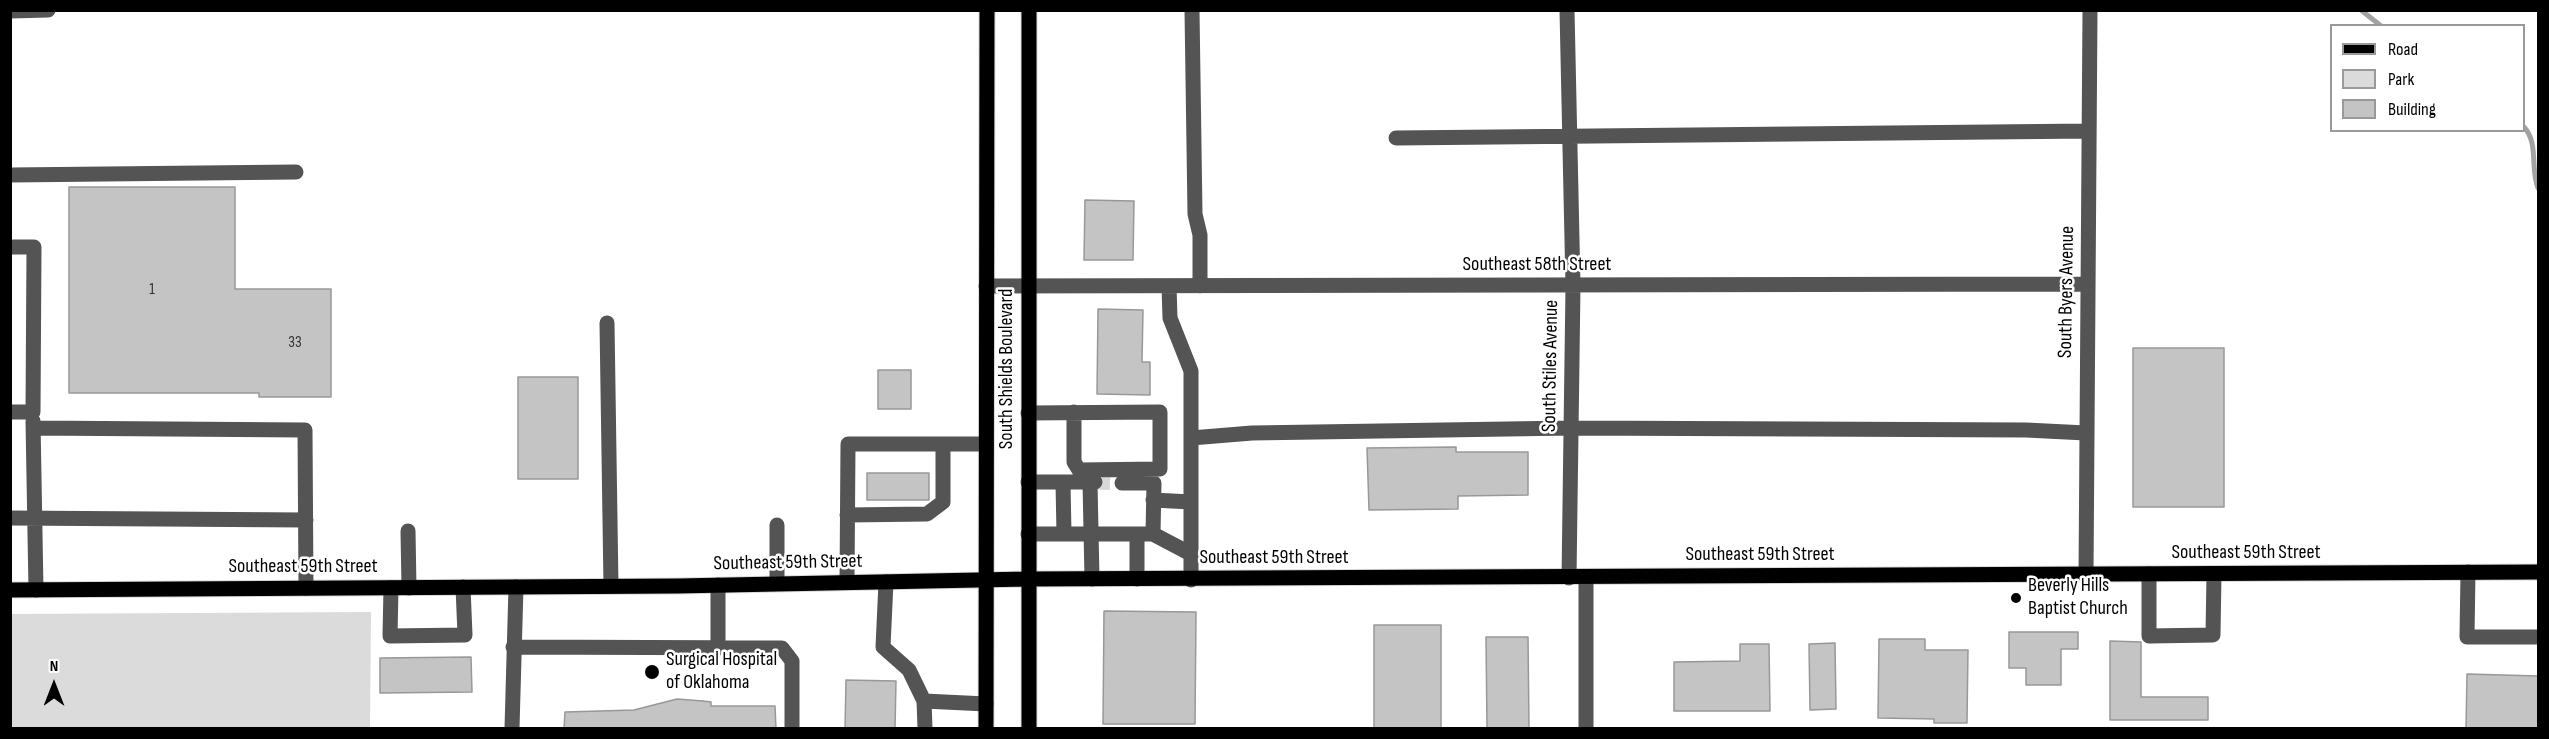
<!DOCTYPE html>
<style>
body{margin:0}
#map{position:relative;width:2549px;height:739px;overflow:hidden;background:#fff;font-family:"Sofia Sans Condensed",sans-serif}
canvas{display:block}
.frame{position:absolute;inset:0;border:12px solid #000;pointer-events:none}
.legend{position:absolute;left:2330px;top:24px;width:195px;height:108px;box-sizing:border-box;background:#fff;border:2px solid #999;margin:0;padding:8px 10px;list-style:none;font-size:18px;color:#000}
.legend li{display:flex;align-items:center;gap:12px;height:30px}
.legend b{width:30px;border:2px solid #999}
.north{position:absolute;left:24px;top:655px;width:60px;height:60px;-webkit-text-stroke:4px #fff;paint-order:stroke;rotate:0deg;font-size:16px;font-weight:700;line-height:24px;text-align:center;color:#000}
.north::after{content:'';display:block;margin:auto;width:21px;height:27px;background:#000;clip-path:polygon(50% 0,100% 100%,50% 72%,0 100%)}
</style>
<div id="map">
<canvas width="2549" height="739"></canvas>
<div class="frame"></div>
<ul class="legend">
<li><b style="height:8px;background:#000"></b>Road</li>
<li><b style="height:16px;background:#dbdbdb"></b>Park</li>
<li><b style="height:16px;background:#c4c4c4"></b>Building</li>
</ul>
<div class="north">N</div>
</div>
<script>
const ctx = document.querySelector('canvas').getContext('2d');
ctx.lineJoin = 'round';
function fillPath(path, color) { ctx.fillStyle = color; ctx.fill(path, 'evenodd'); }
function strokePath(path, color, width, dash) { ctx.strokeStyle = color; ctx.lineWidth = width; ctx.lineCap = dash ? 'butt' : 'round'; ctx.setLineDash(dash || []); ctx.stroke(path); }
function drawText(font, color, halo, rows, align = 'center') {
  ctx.font = font + ' "Sofia Sans Condensed",sans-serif'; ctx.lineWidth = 5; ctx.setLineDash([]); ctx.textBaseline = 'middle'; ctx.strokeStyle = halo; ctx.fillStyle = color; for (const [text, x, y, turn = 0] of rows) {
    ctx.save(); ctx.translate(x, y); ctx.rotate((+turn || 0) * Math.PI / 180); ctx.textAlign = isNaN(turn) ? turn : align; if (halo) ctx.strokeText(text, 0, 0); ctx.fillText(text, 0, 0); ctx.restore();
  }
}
const green = new Path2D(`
 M 371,612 L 370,728 L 11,728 L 11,614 Z`);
const stream = new Path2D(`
 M 2361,10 L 2381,26
 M 2524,127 C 2539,143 2530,169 2538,188`);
const building = new Path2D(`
 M 69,187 L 235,187 L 235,289 L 331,289 L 331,397 L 259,397 L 259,393 L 69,393 Z
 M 1085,200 L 1134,201 L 1133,260 L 1084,260 Z
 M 1098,309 L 1143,310 L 1142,362 L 1150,362 L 1150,395 L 1097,394 Z
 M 2133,348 L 2224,348 L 2224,507 L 2133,507 Z
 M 878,370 L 911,370 L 911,409 L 878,409 Z
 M 518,377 L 578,377 L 578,479 L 518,479 Z
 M 1456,447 L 1456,452 L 1528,452 L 1528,495 L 1458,496 L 1458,509 L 1369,510 L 1367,448 Z
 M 867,473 L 929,473 L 929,500 L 867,500 Z
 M 1104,611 L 1196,612 L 1195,724 L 1103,724 Z
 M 1374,625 L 1441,625 L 1441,729 L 1374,729 Z
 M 2009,632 L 2078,632 L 2078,649 L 2061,649 L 2061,685 L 2026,685 L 2026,668 L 2009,668 Z
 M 1486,637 L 1528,637 L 1529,729 L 1487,729 Z
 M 1879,639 L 1925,639 L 1925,650 L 1968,650 L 1967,723 L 1934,723 L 1934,719 L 1878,718 Z
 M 2110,641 L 2141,642 L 2141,697 L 2208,697 L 2208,720 L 2110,720 Z
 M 1835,643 L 1836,709 L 1810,710 L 1809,644 Z
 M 1740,644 L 1769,644 L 1770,711 L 1674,711 L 1674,662 L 1740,661 Z
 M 471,657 L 472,692 L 380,693 L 380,658 Z
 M 2467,674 L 2538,676 L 2538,729 L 2466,728 Z
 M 846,680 L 896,681 L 895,729 L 845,729 Z
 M 677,699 L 703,701 L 711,702 L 711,706 L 775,706 L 776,729 L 564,729 L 565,712 L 634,710 Z`);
const minorTunnel = new Path2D(`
 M 1095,482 L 1122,483`);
const minor = new Path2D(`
 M 1192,10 L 1195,214 L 1200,235 L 1200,286
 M 1567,10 L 1573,286 L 1569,578
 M 10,11 L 48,10
 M 1396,138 L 2089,131
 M 10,175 L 296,172
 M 10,247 L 34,247 L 33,412 L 10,412
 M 986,286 L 2088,284
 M 1169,286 L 1170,318 L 1191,371 L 1191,580
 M 607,323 L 611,586
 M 1028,413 L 1160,412 L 1160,469 L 1079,470 L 1074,462 L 1074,412
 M 33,421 L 36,590
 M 33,428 L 305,430 L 306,588
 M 1191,438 L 1252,433 L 1571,428 L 2026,430 L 2086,433
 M 1028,482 L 1095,482
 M 1090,482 L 1092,579
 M 1063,483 L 1064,534
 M 1122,483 L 1154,483 L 1153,534
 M 1153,500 L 1191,502
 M 847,515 L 927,514 L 943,502 L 943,444
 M 10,518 L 306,520
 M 408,531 L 409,588
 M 1028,534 L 1153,534 L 1191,554
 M 2468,572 L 2467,637 L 2538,637
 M 2086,574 L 2090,10
 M 2149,574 L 2149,636 L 2213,635 L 2214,574
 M 1137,579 L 1137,534
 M 847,582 L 848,444 L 986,444
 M 886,582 L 883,647 L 909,670 L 924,701 L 986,704
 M 777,583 L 777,525
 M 718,585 L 718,646
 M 391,588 L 390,636 L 465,635 L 463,587
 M 513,647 L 782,648 L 792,661 L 792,728
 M 924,701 L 925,728
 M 512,728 L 516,587
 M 1586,728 L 1586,577`);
const major = new Path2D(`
 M 10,590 L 678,586 L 1028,579 L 2538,572
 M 986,728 L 987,10
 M 1029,728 L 1029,10`);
const markers = [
 [2016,598,6,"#000"],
 [652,672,8,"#000"]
];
const numberNames = [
 ["1",152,290],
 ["33",295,343]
];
const streetNames = [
 ["Southeast 58th Street",1537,265],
 ["South Byers Avenue",2067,292,-89],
 ["South Stiles Avenue",1551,366,-89],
 ["South Shields Boulevard",1007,369,-90],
 ["Southeast 59th Street",2246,553],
 ["Southeast 59th Street",1760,555],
 ["Southeast 59th Street",1274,558],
 ["Southeast 59th Street",788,563,-1],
 ["Southeast 59th Street",303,567]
];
const poiNames = [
 ["Beverly Hills",2028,586],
 ["Baptist Church",2028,609],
 ["Surgical Hospital",666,660],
 ["of Oklahoma",666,683]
];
fillPath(green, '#dbdbdb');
strokePath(stream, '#a2a2a2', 5);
fillPath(building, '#c4c4c4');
strokePath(building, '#989898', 1.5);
strokePath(minorTunnel, '#d9d9d9', 15, [15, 8]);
strokePath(major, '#dbdbdb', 17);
strokePath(minor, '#545454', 15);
strokePath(major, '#000', 15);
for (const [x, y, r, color] of markers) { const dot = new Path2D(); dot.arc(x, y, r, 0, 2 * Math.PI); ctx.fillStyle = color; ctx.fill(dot); strokePath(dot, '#fff', 2); }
drawText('16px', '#313131', null, numberNames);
drawText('20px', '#000', '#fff', streetNames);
drawText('20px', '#000', '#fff', poiNames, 'left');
</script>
